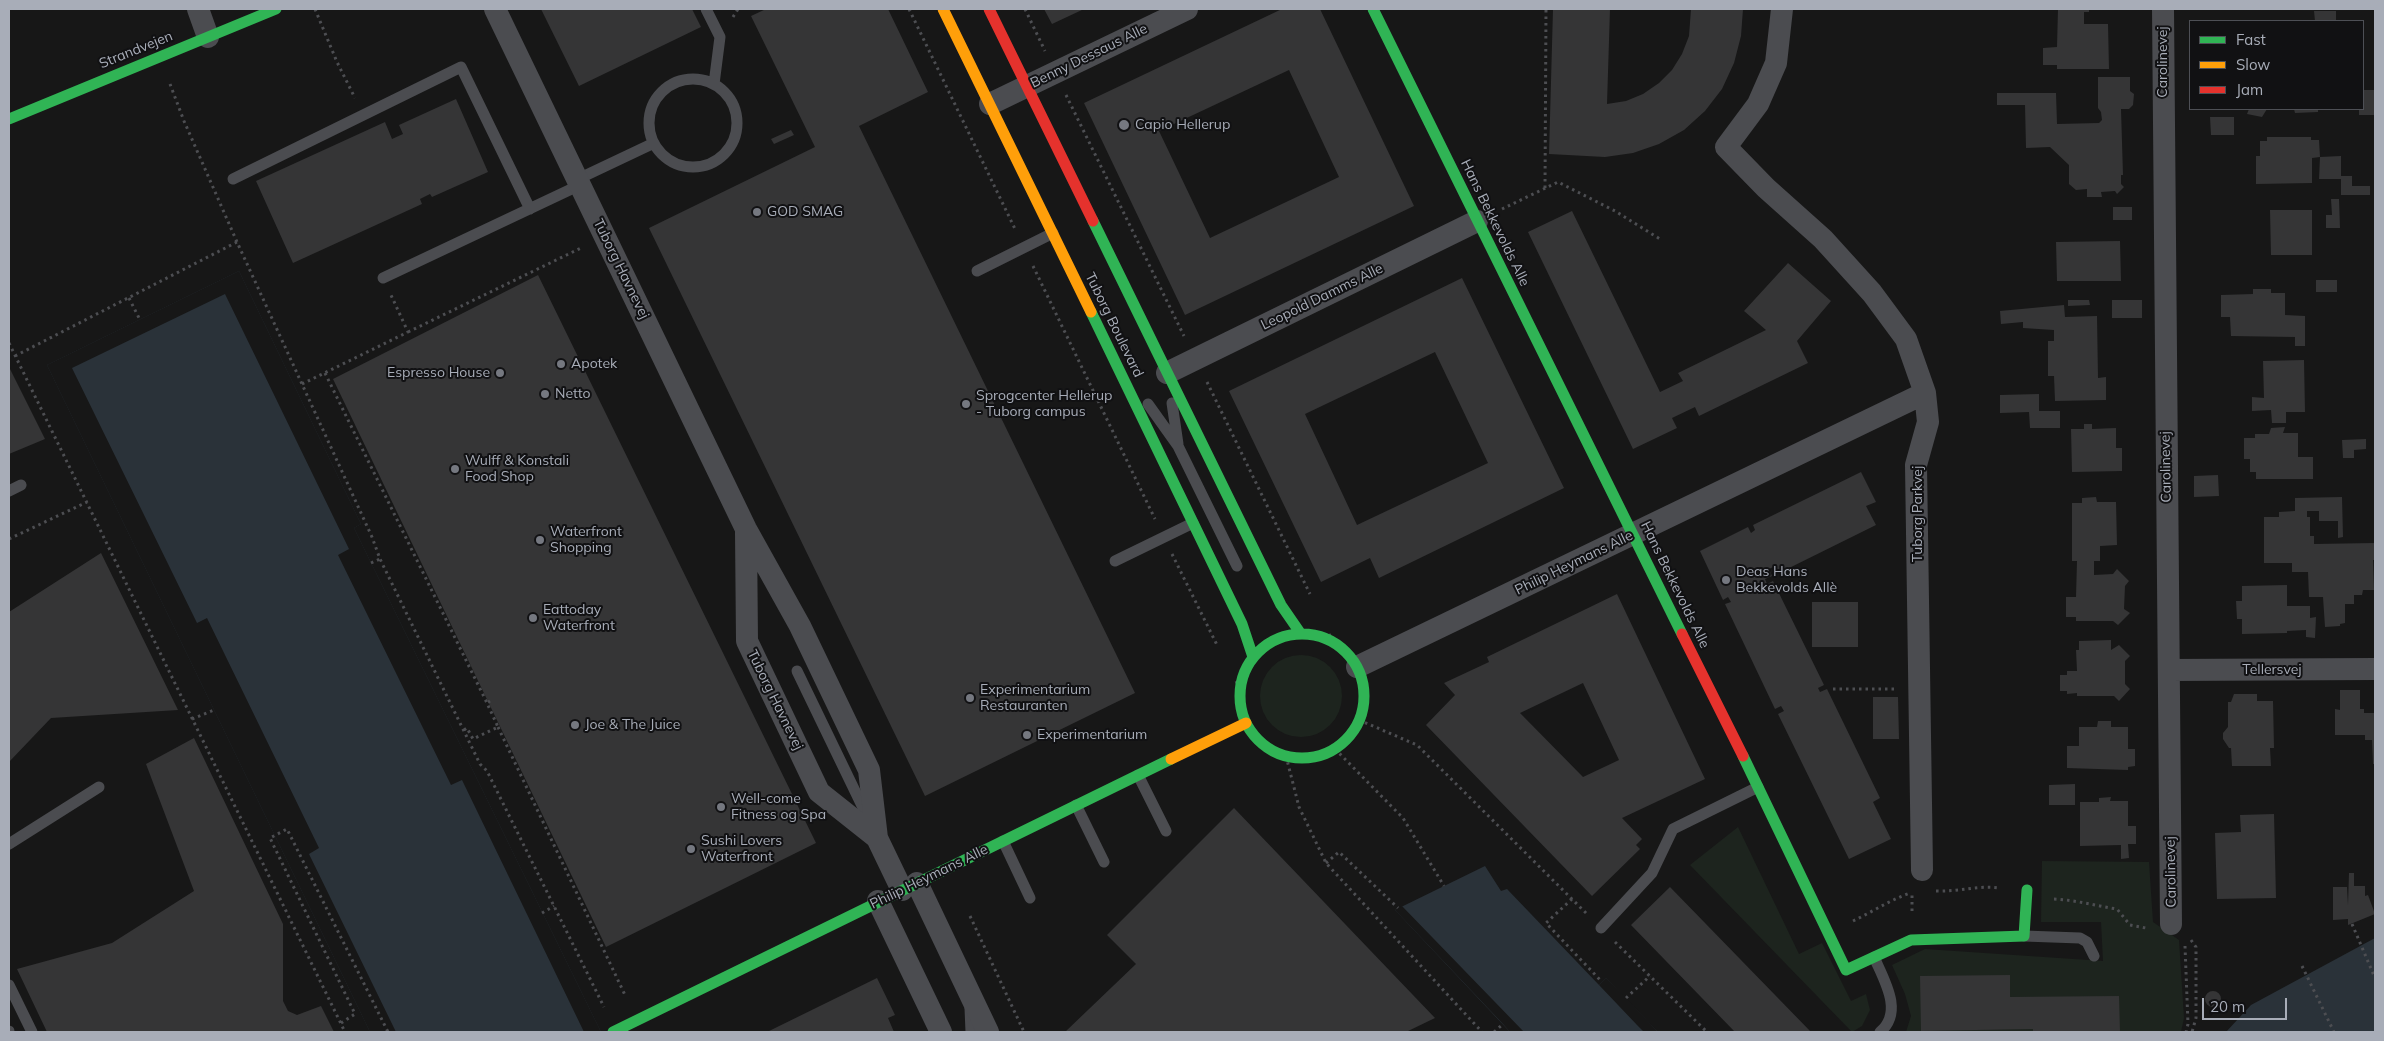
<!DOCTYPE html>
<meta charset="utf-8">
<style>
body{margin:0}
#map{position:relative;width:2384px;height:1041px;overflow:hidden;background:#171717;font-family:Mulish,sans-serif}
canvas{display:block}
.frame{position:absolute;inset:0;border:10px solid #a8adb8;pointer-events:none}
.legend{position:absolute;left:2189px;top:20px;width:175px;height:90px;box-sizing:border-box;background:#111113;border:1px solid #4d4f55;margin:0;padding:6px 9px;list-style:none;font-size:15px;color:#a8adb8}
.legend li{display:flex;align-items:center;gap:10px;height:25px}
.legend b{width:25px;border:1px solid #4d4f55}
.scale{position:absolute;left:2202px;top:998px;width:85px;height:22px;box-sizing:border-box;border:2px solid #a8adb8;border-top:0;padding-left:6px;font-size:15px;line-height:18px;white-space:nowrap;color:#a8adb8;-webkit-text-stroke:4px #111113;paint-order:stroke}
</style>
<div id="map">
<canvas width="2384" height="1041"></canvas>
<div class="frame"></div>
<ul class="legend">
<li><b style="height:6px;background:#30b455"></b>Fast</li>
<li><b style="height:6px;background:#ff9f0a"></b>Slow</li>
<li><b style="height:6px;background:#e5322d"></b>Jam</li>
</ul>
<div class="scale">20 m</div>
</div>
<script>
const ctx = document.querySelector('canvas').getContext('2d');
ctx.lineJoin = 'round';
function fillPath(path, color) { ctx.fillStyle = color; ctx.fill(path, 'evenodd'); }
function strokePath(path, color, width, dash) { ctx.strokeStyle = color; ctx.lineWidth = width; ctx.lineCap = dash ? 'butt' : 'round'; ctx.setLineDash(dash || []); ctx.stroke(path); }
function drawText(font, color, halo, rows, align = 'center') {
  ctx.font = font + ' Mulish,sans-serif'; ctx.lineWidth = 4; ctx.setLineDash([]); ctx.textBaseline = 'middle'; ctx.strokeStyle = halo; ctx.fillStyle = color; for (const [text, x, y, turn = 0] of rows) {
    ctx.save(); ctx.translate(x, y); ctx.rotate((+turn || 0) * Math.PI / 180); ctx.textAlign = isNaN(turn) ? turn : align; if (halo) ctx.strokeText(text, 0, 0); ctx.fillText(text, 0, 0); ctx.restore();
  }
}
const green = new Path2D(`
 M1260 696a41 41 0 1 1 82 0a41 41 0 1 1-82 0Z
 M 1738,827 L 1799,954 L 1822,943 L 1851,1001 L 1866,994 L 1870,1010 L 1862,1026 L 1852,1032 L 1690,865 Z
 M 2042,861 L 2149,862 L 2153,922 L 2179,940 L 2184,1018 L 2181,1032 L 1906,1032 L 1911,1016 L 1905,994 L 1892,965 L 1925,949 L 2103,961 L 2101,922 L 2041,922 Z`);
const water = new Path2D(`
 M 239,271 L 361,524 L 354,528 L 601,1032 L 370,1032 L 47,365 Z
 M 1485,866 L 1501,891 L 1507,889 L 1599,985 L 1606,978 L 1658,1032 L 1510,1032 L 1395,910 Z
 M 2375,938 L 2375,1032 L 2226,1032 L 2251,1005 Z`);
const pier = new Path2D(`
 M 239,271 L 361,524 L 354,528 L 601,1032 L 584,1032 L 462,780 L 451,785 L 338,555 L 349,549 L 225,294 L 72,368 L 197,623 L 207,618 L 319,848 L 309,854 L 396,1032 L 370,1032 L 47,365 Z
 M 1402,906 L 1524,1032 L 1510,1032 L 1503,1024 L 1395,910 Z
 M 1606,978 L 1626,998 L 1658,1032 L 1644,1032 L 1637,1025 L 1599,985 Z`);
const building = new Path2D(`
 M 541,9 L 692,9 L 701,27 L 579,86 Z
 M 766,9 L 888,9 L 928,92 L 859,126 L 1135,693 L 925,796 L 649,228 L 815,147 L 751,16 Z
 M 1044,9 L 1084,9 L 1052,24 Z
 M 1282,9 L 1320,9 L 1414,206 L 1185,315 L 1084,103 ZM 1289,70 L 1339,177 L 1210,238 L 1159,131 Z
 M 1553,9 L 1610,9 L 1607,104 L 1626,101 L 1643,94 L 1659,83 L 1672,70 L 1682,54 L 1689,36 L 1691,9 L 1743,9 L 1741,36 L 1734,63 L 1722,89 L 1705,111 L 1684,130 L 1659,144 L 1633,153 L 1605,157 L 1549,154 Z
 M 2058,9 L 2089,9 L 2089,12 L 2084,12 L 2084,24 L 2108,24 L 2109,69 L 2057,69 L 2057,65 L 2043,65 L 2043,48 L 2057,47 Z
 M 2314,11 L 2336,11 L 2336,21 L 2315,21 Z
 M 2098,77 L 2130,77 L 2130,91 L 2134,94 L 2133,105 L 2129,109 L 2121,109 L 2123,175 L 2121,175 L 2121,184 L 2124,187 L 2117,194 L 2115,191 L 2101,192 L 2102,197 L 2087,197 L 2087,189 L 2076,190 L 2069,184 L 2069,165 L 2050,147 L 2026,148 L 2025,105 L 1997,105 L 1997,93 L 2056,93 L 2057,124 L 2099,123 L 2102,120 L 2101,112 L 2098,108 Z
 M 2363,90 L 2375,90 L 2375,115 L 2359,115 L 2359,109 L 2363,109 Z
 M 456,99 L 488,172 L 432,197 L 430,194 L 420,199 L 422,204 L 293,263 L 256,181 L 385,122 L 392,139 L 403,134 L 399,125 Z
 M 2249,109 L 2267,109 L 2262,117 L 2247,114 Z
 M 2294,109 L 2318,109 L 2318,112 L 2295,113 Z
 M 2210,117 L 2234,117 L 2234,135 L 2211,135 Z
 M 791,130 L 794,135 L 774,144 L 771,139 Z
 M 2267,137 L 2311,137 L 2311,140 L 2319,140 L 2320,157 L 2312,158 L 2312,183 L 2256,184 L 2256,156 L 2260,156 L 2260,141 L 2267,141 Z
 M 2341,156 L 2341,176 L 2352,176 L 2352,186 L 2370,186 L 2370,195 L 2341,195 L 2341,179 L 2319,179 L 2320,157 Z
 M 2331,199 L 2339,199 L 2340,228 L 2326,228 L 2326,215 L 2332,215 Z
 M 2113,207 L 2132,207 L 2132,220 L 2113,220 Z
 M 2270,210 L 2312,210 L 2312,255 L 2271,255 Z
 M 1572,211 L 1660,392 L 1683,381 L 1678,373 L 1766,330 L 1744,311 L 1788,263 L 1831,301 L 1797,341 L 1808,363 L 1699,416 L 1695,407 L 1672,418 L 1677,428 L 1633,449 L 1528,232 Z
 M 2120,241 L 2121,281 L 2057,281 L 2056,242 Z
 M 538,275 L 816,843 L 606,947 L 333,379 Z
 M 1462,278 L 1564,488 L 1379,578 L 1370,558 L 1321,582 L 1229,391 ZM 1435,352 L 1488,463 L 1357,525 L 1305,414 Z
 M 2316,280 L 2337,280 L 2337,292 L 2316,292 Z
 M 2253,289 L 2271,289 L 2271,293 L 2285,293 L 2285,315 L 2305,316 L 2305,346 L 2295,346 L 2295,337 L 2231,336 L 2230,317 L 2221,317 L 2221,295 L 2253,294 Z
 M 2068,300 L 2089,300 L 2090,305 L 2068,306 Z
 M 2112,300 L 2142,300 L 2142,318 L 2112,318 Z
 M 2064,305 L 2065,317 L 2097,316 L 2098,378 L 2106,377 L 2106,400 L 2055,401 L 2054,376 L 2048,376 L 2048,341 L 2054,341 L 2054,330 L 2023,328 L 2023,322 L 2001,324 L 2000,311 Z
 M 2304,360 L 2305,412 L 2286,412 L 2286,423 L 2272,423 L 2271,410 L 2252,411 L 2252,397 L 2264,398 L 2263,361 Z
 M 9,367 L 45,439 L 9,454 Z
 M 2039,394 L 2039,411 L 2060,411 L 2060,428 L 2030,428 L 2029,412 L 2000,413 L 2000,395 Z
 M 2084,424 L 2092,424 L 2092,429 L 2116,428 L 2116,448 L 2122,448 L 2122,471 L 2072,472 L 2071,429 L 2084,429 Z
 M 2285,427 L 2283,433 L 2298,433 L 2298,457 L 2313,457 L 2313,479 L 2256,479 L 2256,472 L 2250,472 L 2250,459 L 2244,459 L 2244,438 L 2255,438 L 2255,434 L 2269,434 L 2271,428 Z
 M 2366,439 L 2366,449 L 2354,450 L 2354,458 L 2343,458 L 2342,440 Z
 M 1861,472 L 1876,502 L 1866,506 L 1876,525 L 1777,574 L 1773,567 L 1769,569 L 1772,576 L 1765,579 L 1767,584 L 1773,581 L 1824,685 L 1818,688 L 1820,692 L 1827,689 L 1880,798 L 1873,802 L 1891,839 L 1849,859 L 1778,714 L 1784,711 L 1781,706 L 1775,709 L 1725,604 L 1731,602 L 1728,597 L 1723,600 L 1700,551 L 1748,527 L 1751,533 L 1755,530 L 1753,525 Z
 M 2218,475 L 2219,496 L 2194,497 L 2194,476 Z
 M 2096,497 L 2097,502 L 2116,502 L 2117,545 L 2100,546 L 2100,561 L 2094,561 L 2094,575 L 2113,574 L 2117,569 L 2129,581 L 2125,586 L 2124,609 L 2130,613 L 2118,625 L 2113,621 L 2076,621 L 2076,617 L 2066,617 L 2066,597 L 2076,597 L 2077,561 L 2072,561 L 2072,503 L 2082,503 L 2082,498 Z
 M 2342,497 L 2343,537 L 2338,538 L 2338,521 L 2319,521 L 2319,511 L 2307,511 L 2307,517 L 2310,517 L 2310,536 L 2314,536 L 2314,544 L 2375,543 L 2375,560 L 2373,560 L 2374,590 L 2363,590 L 2362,595 L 2354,595 L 2354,604 L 2345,604 L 2345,623 L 2340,624 L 2340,626 L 2325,627 L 2323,597 L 2309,597 L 2308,572 L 2292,572 L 2292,563 L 2264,563 L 2264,517 L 2279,517 L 2279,512 L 2295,511 L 2295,498 Z
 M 101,553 L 178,710 L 51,718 L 9,762 L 9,612 Z
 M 2287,585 L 2287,606 L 2310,606 L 2310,618 L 2316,617 L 2315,638 L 2306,637 L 2306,630 L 2287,631 L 2287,633 L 2242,634 L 2242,619 L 2237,619 L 2236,601 L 2242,601 L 2242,586 Z
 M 1617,594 L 1705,779 L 1622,818 L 1642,839 L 1636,845 L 1640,849 L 1592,896 L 1426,725 L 1455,695 L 1444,683 L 1489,662 L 1487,657 ZM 1583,683 L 1619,760 L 1583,777 L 1520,713 Z
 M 1812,602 L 1858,602 L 1858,647 L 1812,647 Z
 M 2111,640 L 2111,650 L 2119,645 L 2130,656 L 2125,661 L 2125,684 L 2130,689 L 2119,701 L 2114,696 L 2077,696 L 2077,693 L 2067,694 L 2067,691 L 2060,691 L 2060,675 L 2067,675 L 2067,671 L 2077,671 L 2076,650 L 2079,650 L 2079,641 Z
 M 2340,690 L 2360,690 L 2360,709 L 2364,709 L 2364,713 L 2375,713 L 2375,764 L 2373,764 L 2372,740 L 2365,740 L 2365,735 L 2335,735 L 2335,709 L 2340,710 Z
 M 2234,694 L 2257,694 L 2257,701 L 2273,701 L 2274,748 L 2270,748 L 2271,766 L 2232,766 L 2231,748 L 2229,748 L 2223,739 L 2223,733 L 2228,727 L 2228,702 L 2231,702 Z
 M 1873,697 L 1898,697 L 1899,739 L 1873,739 Z
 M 2098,721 L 2111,721 L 2111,727 L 2128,727 L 2128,749 L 2135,749 L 2135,766 L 2128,767 L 2128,770 L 2067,768 L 2067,746 L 2079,746 L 2079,727 L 2097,727 Z
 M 194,738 L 283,924 L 283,1001 L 288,1011 L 297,1015 L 321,1006 L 334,1032 L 47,1032 L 17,969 L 112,943 L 194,891 L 146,764 Z
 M 2075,784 L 2075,805 L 2049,805 L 2049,785 Z
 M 2111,797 L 2110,801 L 2128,801 L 2128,826 L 2136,826 L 2136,844 L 2128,844 L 2129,858 L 2121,859 L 2121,845 L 2080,846 L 2080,802 L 2099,802 L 2099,798 Z
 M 1234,808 L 1435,1018 L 1406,1032 L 1065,1032 L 1136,964 L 1107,935 Z
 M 2274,814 L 2276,898 L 2217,899 L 2215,833 L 2241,832 L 2240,815 Z
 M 2349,873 L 2354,873 L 2354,886 L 2365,886 L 2365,896 L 2368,895 L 2375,914 L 2348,925 L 2348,919 L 2333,920 L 2333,887 L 2347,887 L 2348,905 Z
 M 1670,887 L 1811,1032 L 1735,1032 L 1631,925 Z
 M 2010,975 L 2010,997 L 2119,996 L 2120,1032 L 2033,1032 L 2033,1029 L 1921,1031 L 1920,976 Z
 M 877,978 L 895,1015 L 888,1018 L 894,1032 L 767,1032 Z
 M2205 999a8 8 0 1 1 16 0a8 8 0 1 1-16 0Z`);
const path = new Path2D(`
 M 315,9 L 337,62 L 355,98
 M 909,9 L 1016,231
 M 1025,9 L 1045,51
 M 733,17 L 738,9
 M 170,84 L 184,121 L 237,242 L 372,537 L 380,559 L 480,764 L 487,771 L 604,1007
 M 1066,95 L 1184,336
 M 1545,188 L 1546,9
 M 1502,209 L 1558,182 L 1615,211 L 1660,239
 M 1033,266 L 1155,519
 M 129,298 L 140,320
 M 408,332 L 583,247
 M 9,343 L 345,1032
 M 15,356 L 237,242
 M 325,373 L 487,703
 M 1207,382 L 1310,594
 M 302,384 L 408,332 L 391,295
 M 9,539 L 87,502
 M 1172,554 L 1218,647
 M 371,563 L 380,559
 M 1329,634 L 1334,642
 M 1236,681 L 1240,688
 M 1833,689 L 1895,689
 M 192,719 L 214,710
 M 1359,720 L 1417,745 L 1587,914
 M 498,727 L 625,995
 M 464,730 L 467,728 L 473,739 L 498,727 L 487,703 L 490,701
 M 1335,749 L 1403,818 L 1444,886
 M 1286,756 L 1299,807 L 1326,863 L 1482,1032
 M 1326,863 L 1339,852 L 1398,908
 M 1936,891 C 1959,892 1977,885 1999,888
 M 1572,899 L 1546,923 L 1602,982
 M 2054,899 C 2076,900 2096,906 2117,909 L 2130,925 L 2146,928
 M 1912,911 L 1912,893
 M 542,913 L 554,906
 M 970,916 L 1024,1032
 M 1853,921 C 1872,912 1890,900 1910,893
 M 2352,924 L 2375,978
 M 2191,940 L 2196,947 L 2196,1018 L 2192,1032
 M 1615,942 L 1707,1032
 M 2185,946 L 2188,1024 L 2186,1032
 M 2302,966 L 2334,1032
 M 1626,998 L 1650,976
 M 341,1023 L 355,1014 L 270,838 L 287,829 L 388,1032
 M 1494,1032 L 1503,1024`);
const lane = new Path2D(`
 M 706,9 L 720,37 L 714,84
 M649 123a44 44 0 1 1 88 0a44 44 0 1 1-88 0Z
 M 233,179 L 461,67 L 530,209
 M 578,179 L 654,143
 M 977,271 L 1053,233
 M 383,278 L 580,185
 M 1172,403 L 1178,444
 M 1148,404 L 1178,446 L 1237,566
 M 9,491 L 21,485
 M 1115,561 L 1193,523
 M 797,671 L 868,818
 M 1138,775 L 1166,831
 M 1076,805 L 1104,862
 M 1003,841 L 1030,898
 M 9,844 L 99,787
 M 1601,928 L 1652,873 L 1673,829 L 1758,787
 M 2024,936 L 2080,938 L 2087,942 L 2094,956
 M 1874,957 C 1884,980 1904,1012 1880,1032
 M 9,985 L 32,1032
 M 970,1008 L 971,1032
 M 9,1031 L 9,1032`);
const street = new Path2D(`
 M 198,9 L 208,37
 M 495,9 L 746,529 L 800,626 L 869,770 L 877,838 L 902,890
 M 1782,9 L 1776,63 L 1758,104 L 1726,147 L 1766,188 L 1823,239 L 1872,293 L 1906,339 L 1925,393 L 1928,422 L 1916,465 L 1922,870
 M 2163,9 L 2171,924
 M 990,104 L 1187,9
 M 1167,373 L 1477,221
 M 746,533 L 747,641 L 819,792 L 877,838
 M 1357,667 L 1925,393
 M 2169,670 L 2375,669
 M 917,883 L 988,1032
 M 878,901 L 941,1032`);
const fast = new Path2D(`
 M 1373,9 L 1682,634
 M 9,119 L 276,9
 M 1093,221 L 1281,605 L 1301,634
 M 1091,312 L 1242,624 L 1253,657
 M1240 696a62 62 0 1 1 124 0a62 62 0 1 1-124 0Z
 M 1743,756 L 1846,970 L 1911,940 L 2024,936 L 2027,890
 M 613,1032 L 1171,759`);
const slow = new Path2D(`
 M 943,9 L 1091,312
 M 1171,759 L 1246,723`);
const jam = new Path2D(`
 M 989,9 L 1093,221
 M 1682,634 L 1743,756`);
const markers = [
 [1124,125,6,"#757880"],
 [757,212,5,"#757880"],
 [561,364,5,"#757880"],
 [500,373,5,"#757880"],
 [545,394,5,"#757880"],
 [966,404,5,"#757880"],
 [455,469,5,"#757880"],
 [540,540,5,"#757880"],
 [1726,580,5,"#757880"],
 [533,618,5,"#757880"],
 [970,698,5,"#757880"],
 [575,725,5,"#757880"],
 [1027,735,5,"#757880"],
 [721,807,5,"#757880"],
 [691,849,5,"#757880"]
];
const streetNames = [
 ["Strandvejen",136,50,-22],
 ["Benny Dessaus Alle",1089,56,-26],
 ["Carolinevej",2163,62,-90],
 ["Hans Bekkevolds Alle",1495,223,64],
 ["Tuborg Havnevej",621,269,64],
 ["Leopold Damms Alle",1322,297,-26],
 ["Tuborg Boulevard",1114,325,64],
 ["Carolinevej",2166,467,-91],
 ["Tuborg Parkvej",1918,514,-90],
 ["Philip Heymans Alle",1574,563,-26],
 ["Hans Bekkevolds Alle",1675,585,64],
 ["Tellersvej",2272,670],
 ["Tuborg Havnevej",775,700,64],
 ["Carolinevej",2171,872,-91],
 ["Philip Heymans Alle",929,877,-26]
];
const poiNames = [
 ["Capio Hellerup",1135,125],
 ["GOD SMAG",767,212],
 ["Apotek",571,364],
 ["Espresso House",490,373,"right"],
 ["Netto",555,394],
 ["Sprogcenter Hellerup",976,396],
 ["- Tuborg campus",976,412],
 ["Wulff & Konstali",465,461],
 ["Food Shop",465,477],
 ["Waterfront",550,532],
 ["Shopping",550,548],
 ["Deas Hans",1736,572],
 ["Bekkevolds Allè",1736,588],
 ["Eattoday",543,610],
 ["Waterfront",543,626],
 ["Experimentarium",980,690],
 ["Restauranten",980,706],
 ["Joe & The Juice",585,725],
 ["Experimentarium",1037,735],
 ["Well-come",731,799],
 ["Fitness og Spa",731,815],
 ["Sushi Lovers",701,841],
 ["Waterfront",701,857]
];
fillPath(green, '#1d241e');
fillPath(water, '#2a3239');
fillPath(pier, '#171717');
fillPath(building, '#353536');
strokePath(path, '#4d4e52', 3, [2.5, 4]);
strokePath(lane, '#4b4c50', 11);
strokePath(street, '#4b4c50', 22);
strokePath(fast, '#30b455', 11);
strokePath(slow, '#ff9f0a', 11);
strokePath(jam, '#e5322d', 11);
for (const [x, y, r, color] of markers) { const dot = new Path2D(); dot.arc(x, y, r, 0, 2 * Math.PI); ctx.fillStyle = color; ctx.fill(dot); strokePath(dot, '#111113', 2); }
drawText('14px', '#a8adb8', '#111113', streetNames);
drawText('14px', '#a8adb8', '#111113', poiNames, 'left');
</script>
